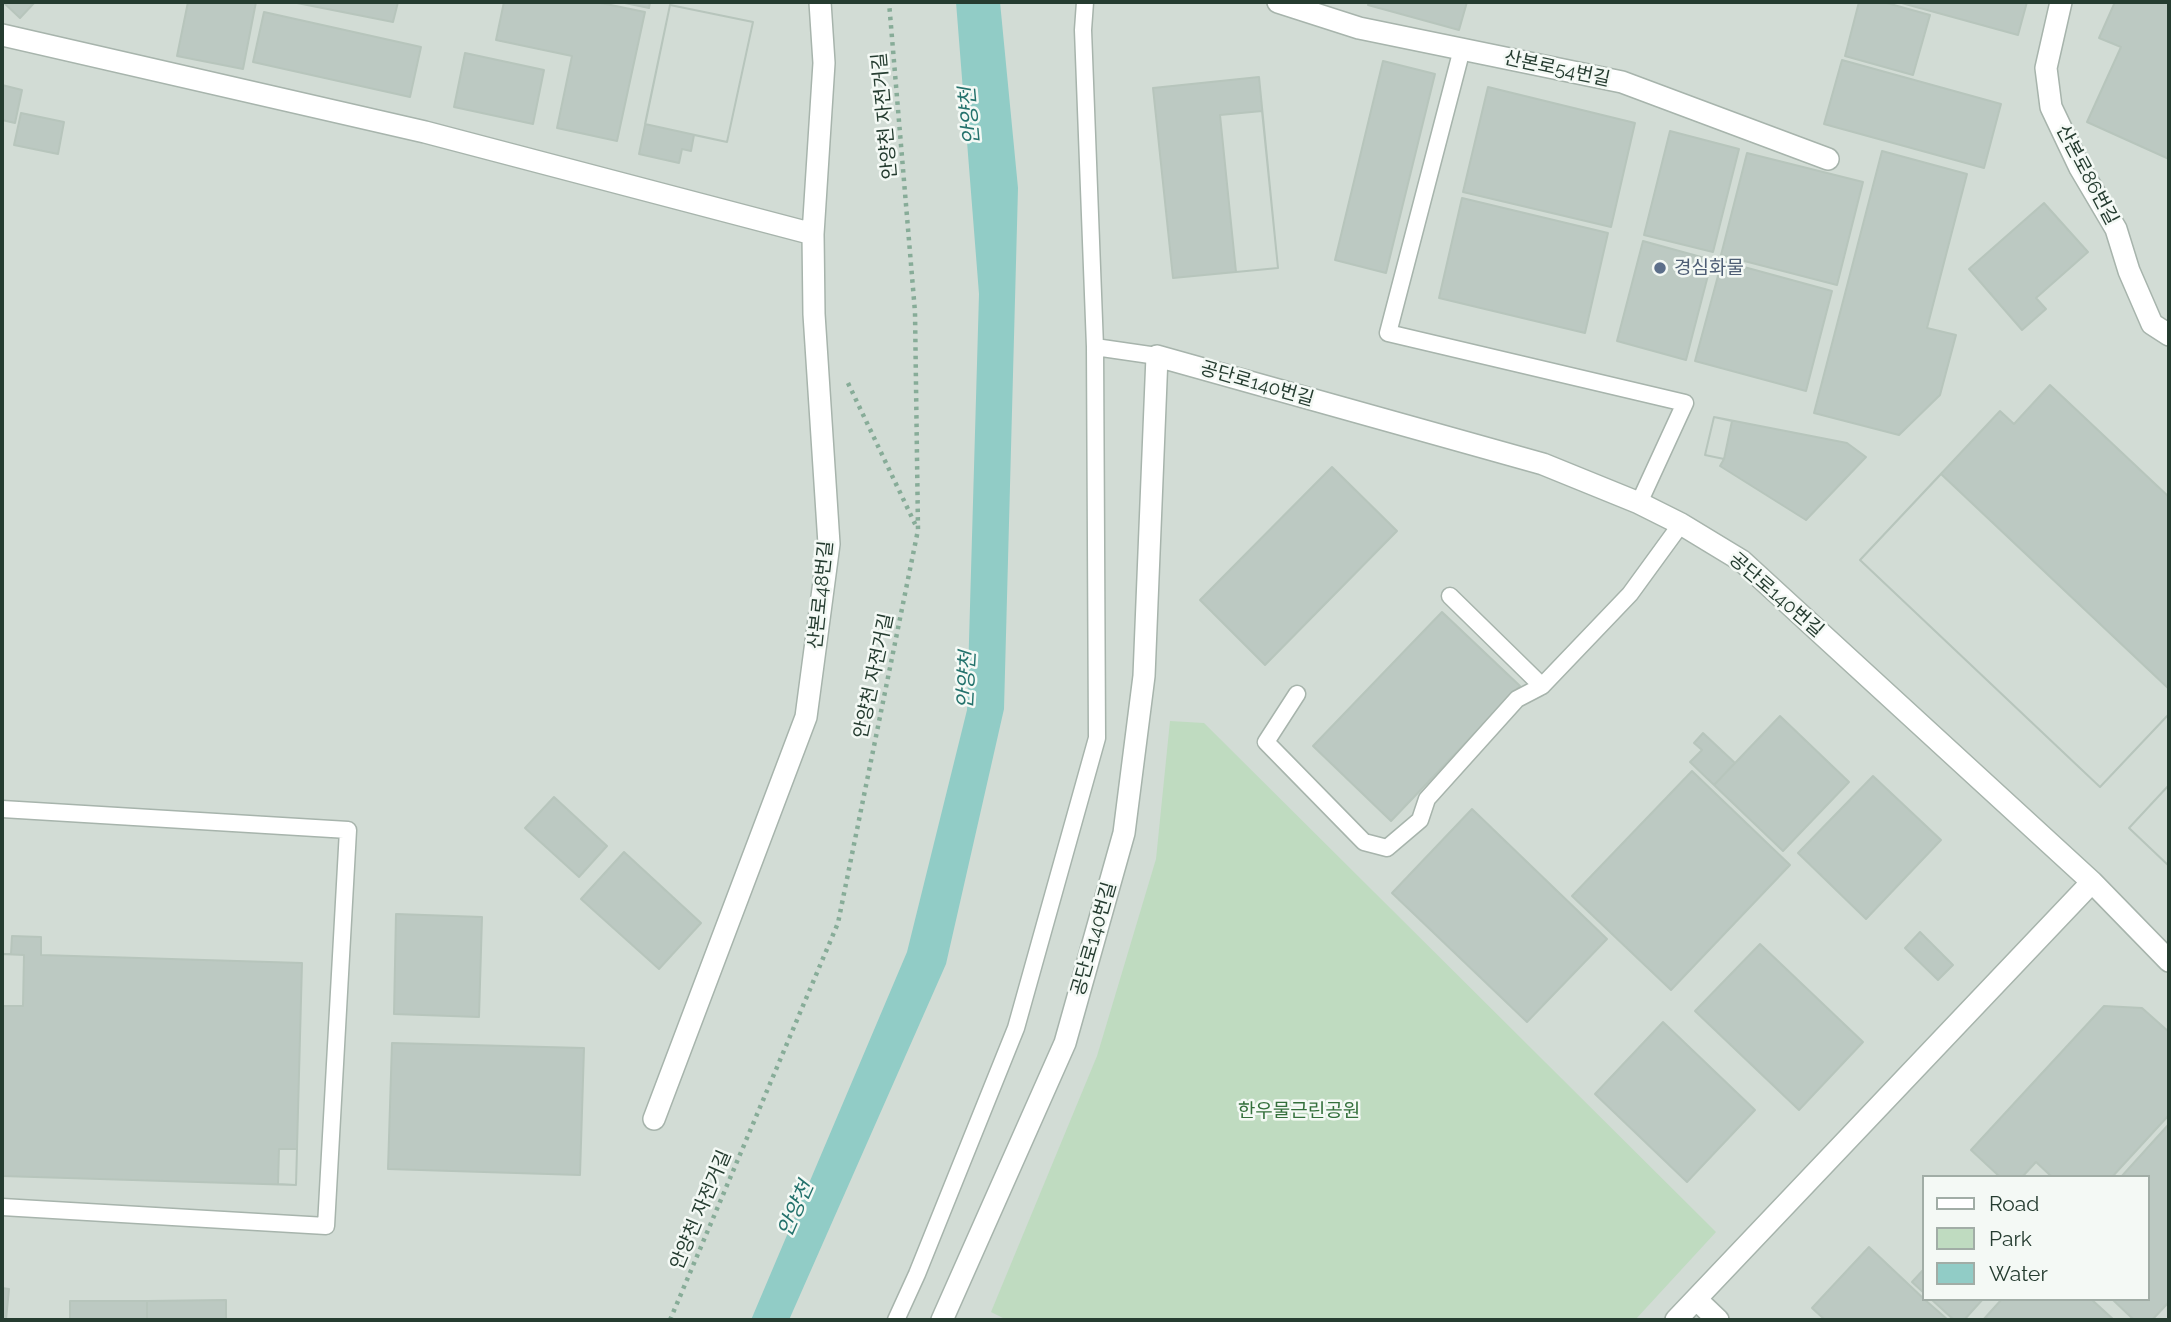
<!DOCTYPE html>
<meta charset="utf-8">
<style>
body{margin:0}
#map{position:relative;width:2171px;height:1322px;overflow:hidden;background:#e4ece6;font-family:Raleway,sans-serif}
canvas{display:block}
.frame{position:absolute;inset:0;border:4px solid #253c30;pointer-events:none}
.legend{position:absolute;left:1922px;top:1175px;width:228px;height:126px;box-sizing:border-box;background:#f4f9f5;border:2px solid #a1ada6;margin:0;padding:9px 12px;list-style:none;font-size:21px;color:#253c30}
.legend li{display:flex;align-items:center;gap:14px;height:35px}
.legend b{width:35px;border:2px solid #a1ada6}
</style>
<div id="map">
<canvas width="2171" height="1322"></canvas>
<div class="frame"></div>
<ul class="legend">
<li><b style="height:9px;background:#fff"></b>Road</li>
<li><b style="height:19px;background:#bfdbc0"></b>Park</li>
<li><b style="height:19px;background:#91ccc6"></b>Water</li>
</ul>
</div>
<script>
const ctx = document.querySelector('canvas').getContext('2d');
ctx.lineJoin = 'round';
function fillPath(path, color) { ctx.fillStyle = color; ctx.fill(path, 'evenodd'); }
function strokePath(path, color, width, dash) { ctx.strokeStyle = color; ctx.lineWidth = width; ctx.lineCap = dash ? 'butt' : 'round'; ctx.setLineDash(dash || []); ctx.stroke(path); }
function drawText(font, color, halo, rows, align = 'center') {
  ctx.font = font + ' Raleway,"Noto Sans KR",sans-serif'; ctx.lineWidth = 5; ctx.setLineDash([]); ctx.textBaseline = 'middle'; ctx.strokeStyle = halo; ctx.fillStyle = color; for (const [text, x, y, turn = 0] of rows) {
    ctx.save(); ctx.translate(x, y); ctx.rotate((+turn || 0) * Math.PI / 180); ctx.textAlign = isNaN(turn) ? turn : align; if (halo) ctx.strokeText(text, 0, 0); ctx.fillText(text, 0, 0); ctx.restore();
  }
}
const built = new Path2D(`
 M 2,2 L 2169,2 L 2169,1320 L 2,1320 ZM 1924,1177 L 2148,1177 L 2148,1299 L 1924,1299 Z`);
const green = new Path2D(`
 M 1170,721 L 1204,723 L 1716,1232 L 1635,1320 L 1007,1320 L 991,1312 L 1097,1056 L 1156,859 Z`);
const water = new Path2D(`
 M 956,2 L 1000,2 L 1018,188 L 1004,709 L 946,964 L 789,1320 L 751,1320 L 907,952 L 967,710 L 979,294 Z`);
const building = new Path2D(`
 M 3,2 L 35,2 L 20,18 Z
 M 188,2 L 256,2 L 243,69 L 177,56 Z
 M 292,2 L 398,2 L 393,22 Z
 M 504,2 L 596,2 L 645,12 L 617,141 L 557,128 L 572,56 L 496,40 Z
 M 620,2 L 650,2 L 649,8 Z
 M 1369,2 L 1467,2 L 1459,30 L 1368,5 Z
 M 1859,2 L 1883,2 L 1930,15 L 1913,75 L 1845,56 Z
 M 1898,2 L 2027,2 L 2018,35 Z
 M 2115,2 L 2169,2 L 2169,159 L 2087,122 L 2121,47 L 2099,38 Z
 M 670,5 L 753,22 L 727,142 L 645,124 Z
 M 670,5 L 753,22 L 727,142 L 694,135 L 691,151 L 682,149 L 679,163 L 639,154 Z
 M 264,12 L 421,47 L 410,97 L 253,62 Z
 M 465,53 L 544,70 L 533,124 L 454,107 Z
 M 1842,60 L 2001,104 L 1984,168 L 1824,124 Z
 M 1383,61 L 1435,74 L 1386,273 L 1335,260 Z
 M 1259,77 L 1278,268 L 1173,278 L 1153,88 Z
 M 2,85 L 22,90 L 15,123 L 2,120 Z
 M 1488,87 L 1635,123 L 1611,227 L 1463,192 Z
 M 1262,111 L 1278,268 L 1236,272 L 1220,115 Z
 M 21,113 L 64,122 L 58,154 L 14,145 Z
 M 1670,131 L 1739,149 L 1713,252 L 1644,235 Z
 M 1882,151 L 1967,174 L 1927,328 L 1956,335 L 1940,395 L 1899,435 L 1814,413 Z
 M 1747,153 L 1863,182 L 1837,285 L 1721,255 Z
 M 1462,198 L 1608,233 L 1585,333 L 1439,298 Z
 M 2044,203 L 2088,252 L 2036,298 L 2046,309 L 2022,330 L 1969,269 Z
 M 1643,241 L 1712,260 L 1686,360 L 1617,341 Z
 M 1722,261 L 1832,291 L 1806,391 L 1695,361 Z
 M 2050,385 L 2169,497 L 2169,714 L 2100,787 L 1860,560 L 2000,411 L 2014,424 Z
 M 1714,417 L 1732,421 L 1724,459 L 1705,455 Z
 M 1714,417 L 1847,443 L 1866,457 L 1806,520 L 1720,466 L 1724,459 L 1705,455 Z
 M 1332,467 L 1397,531 L 1265,665 L 1200,600 Z
 M 1941,474 L 2169,689 L 2169,714 L 2100,787 L 1860,560 Z
 M 1442,612 L 1520,686 L 1391,821 L 1313,746 Z
 M 1780,716 L 1849,782 L 1783,851 L 1714,785 Z
 M 1703,733 L 1735,763 L 1714,785 L 1690,762 L 1702,750 L 1694,743 Z
 M 1692,771 L 1790,865 L 1671,990 L 1572,896 Z
 M 1873,776 L 1941,840 L 1866,919 L 1798,853 Z
 M 2169,785 L 2169,866 L 2129,828 Z
 M 2169,785 L 2169,866 L 2129,828 Z
 M 554,797 L 607,846 L 579,877 L 525,828 Z
 M 1472,809 L 1607,939 L 1527,1022 L 1392,893 Z
 M 624,852 L 701,923 L 659,969 L 581,899 Z
 M 396,914 L 482,917 L 479,1017 L 394,1014 Z
 M 1920,932 L 1953,965 L 1938,980 L 1905,948 Z
 M 12,936 L 41,937 L 41,955 L 302,963 L 296,1185 L 2,1176 L 2,954 L 11,954 Z
 M 1760,944 L 1863,1042 L 1799,1110 L 1695,1011 Z
 M 2,954 L 24,955 L 23,1006 L 2,1006 Z
 M 2104,1006 L 2142,1008 L 2169,1032 L 2169,1115 L 2112,1177 L 2052,1177 L 2036,1162 L 2022,1177 L 2000,1177 L 1971,1150 Z
 M 1663,1022 L 1755,1110 L 1687,1182 L 1595,1094 Z
 M 392,1043 L 584,1048 L 580,1175 L 388,1169 Z
 M 2169,1124 L 2169,1302 L 2152,1320 L 2134,1320 L 2112,1299 L 2148,1299 L 2148,1177 L 2121,1177 Z
 M 279,1149 L 297,1149 L 296,1185 L 278,1184 Z
 M 1869,1247 L 1924,1299 L 1948,1320 L 1825,1320 L 1812,1308 Z
 M 1924,1269 L 1924,1293 L 1912,1282 Z
 M 2,1288 L 9,1289 L 6,1320 L 2,1320 Z
 M 1931,1299 L 1983,1299 L 1964,1320 L 1954,1320 Z
 M 2002,1299 L 2091,1299 L 2114,1320 L 1983,1320 Z
 M 226,1300 L 226,1320 L 147,1320 L 147,1301 Z
 M 70,1301 L 147,1301 L 147,1320 L 70,1320 Z`);
const path = new Path2D(`
 M 848,383 L 916,526
 M 670,1320 L 838,923 L 918,530 L 915,312 L 889,2`);
const lane = new Path2D(`
 M 1462,49 L 1388,333 L 1685,403 L 1639,503
 M 1095,347 L 1157,356
 M 1450,596 L 1542,686
 M 1297,694 L 1266,742 L 1364,842 L 1387,848 L 1420,820 L 1427,799 L 1517,699 L 1542,686 L 1630,594 L 1681,524
 M 2,809 L 348,830 L 326,1226 L 2,1207
 M 896,1320 L 917,1274 L 1016,1028 L 1097,738 L 1095,347 L 1083,30 L 1085,2`);
const street = new Path2D(`
 M 1278,2 L 1359,28 L 1622,82 L 1828,159
 M 2061,2 L 2046,68 L 2051,107 L 2080,168 L 2116,229 L 2129,271 L 2152,324 L 2169,335
 M 2,35 L 425,132 L 813,234
 M 654,1119 L 806,717 L 829,544 L 814,314 L 813,234 L 824,63 L 820,2
 M 1696,1299 L 1718,1320
 M 942,1320 L 1065,1043 L 1124,833 L 1144,676 L 1157,356 L 1543,464 L 1639,503 L 1681,524 L 1742,561 L 2092,882 L 2169,961
 M 1676,1320 L 2092,882`);
const markers = [
 [1660,268,7,"#5c6f8a"]
];
const streetNames = [
 ["산본로54번길",1557,69,12],
 ["안양천 자전거길",885,116,-95],
 ["산본로86번길",2087,175,62],
 ["공단로140번길",1257,384,16],
 ["산본로48번길",821,595,-84],
 ["공단로140번길",1776,595,41],
 ["안양천 자전거길",874,676,-78],
 ["공단로140번길",1094,939,-74],
 ["안양천 자전거길",701,1210,-67]
];
const serviceNames = [
 ["경심화물",1674,268]
];
const parkNames = [
 ["한우물근린공원",1299,1111]
];
const waterNames = [
 ["안양천",970,116,-95],
 ["안양천",967,680,-87],
 ["안양천",796,1209,-66]
];
fillPath(built, '#d2dcd5');
fillPath(green, '#bfdbc0');
fillPath(water, '#91ccc6');
fillPath(building, '#bcc9c2');
strokePath(building, '#b7c5bc', 2);
strokePath(lane, '#a7b4ac', 19);
strokePath(street, '#a7b4ac', 24);
strokePath(path, '#87ac98', 4.5, [3.5, 5]);
strokePath(lane, '#fff', 16);
strokePath(street, '#fff', 21);
for (const [x, y, r, color] of markers) { const dot = new Path2D(); dot.arc(x, y, r, 0, 2 * Math.PI); ctx.fillStyle = color; ctx.fill(dot); strokePath(dot, '#f4f9f5', 2.5); }
drawText('19px', '#253c30', '#f4f9f5', streetNames);
drawText('19px', '#4e5e75', '#f4f9f5', serviceNames, 'left');
drawText('19px', '#336f3b', '#f4f9f5', parkNames);
drawText('italic 21px', '#24726c', '#f4f9f5', waterNames);
</script>
